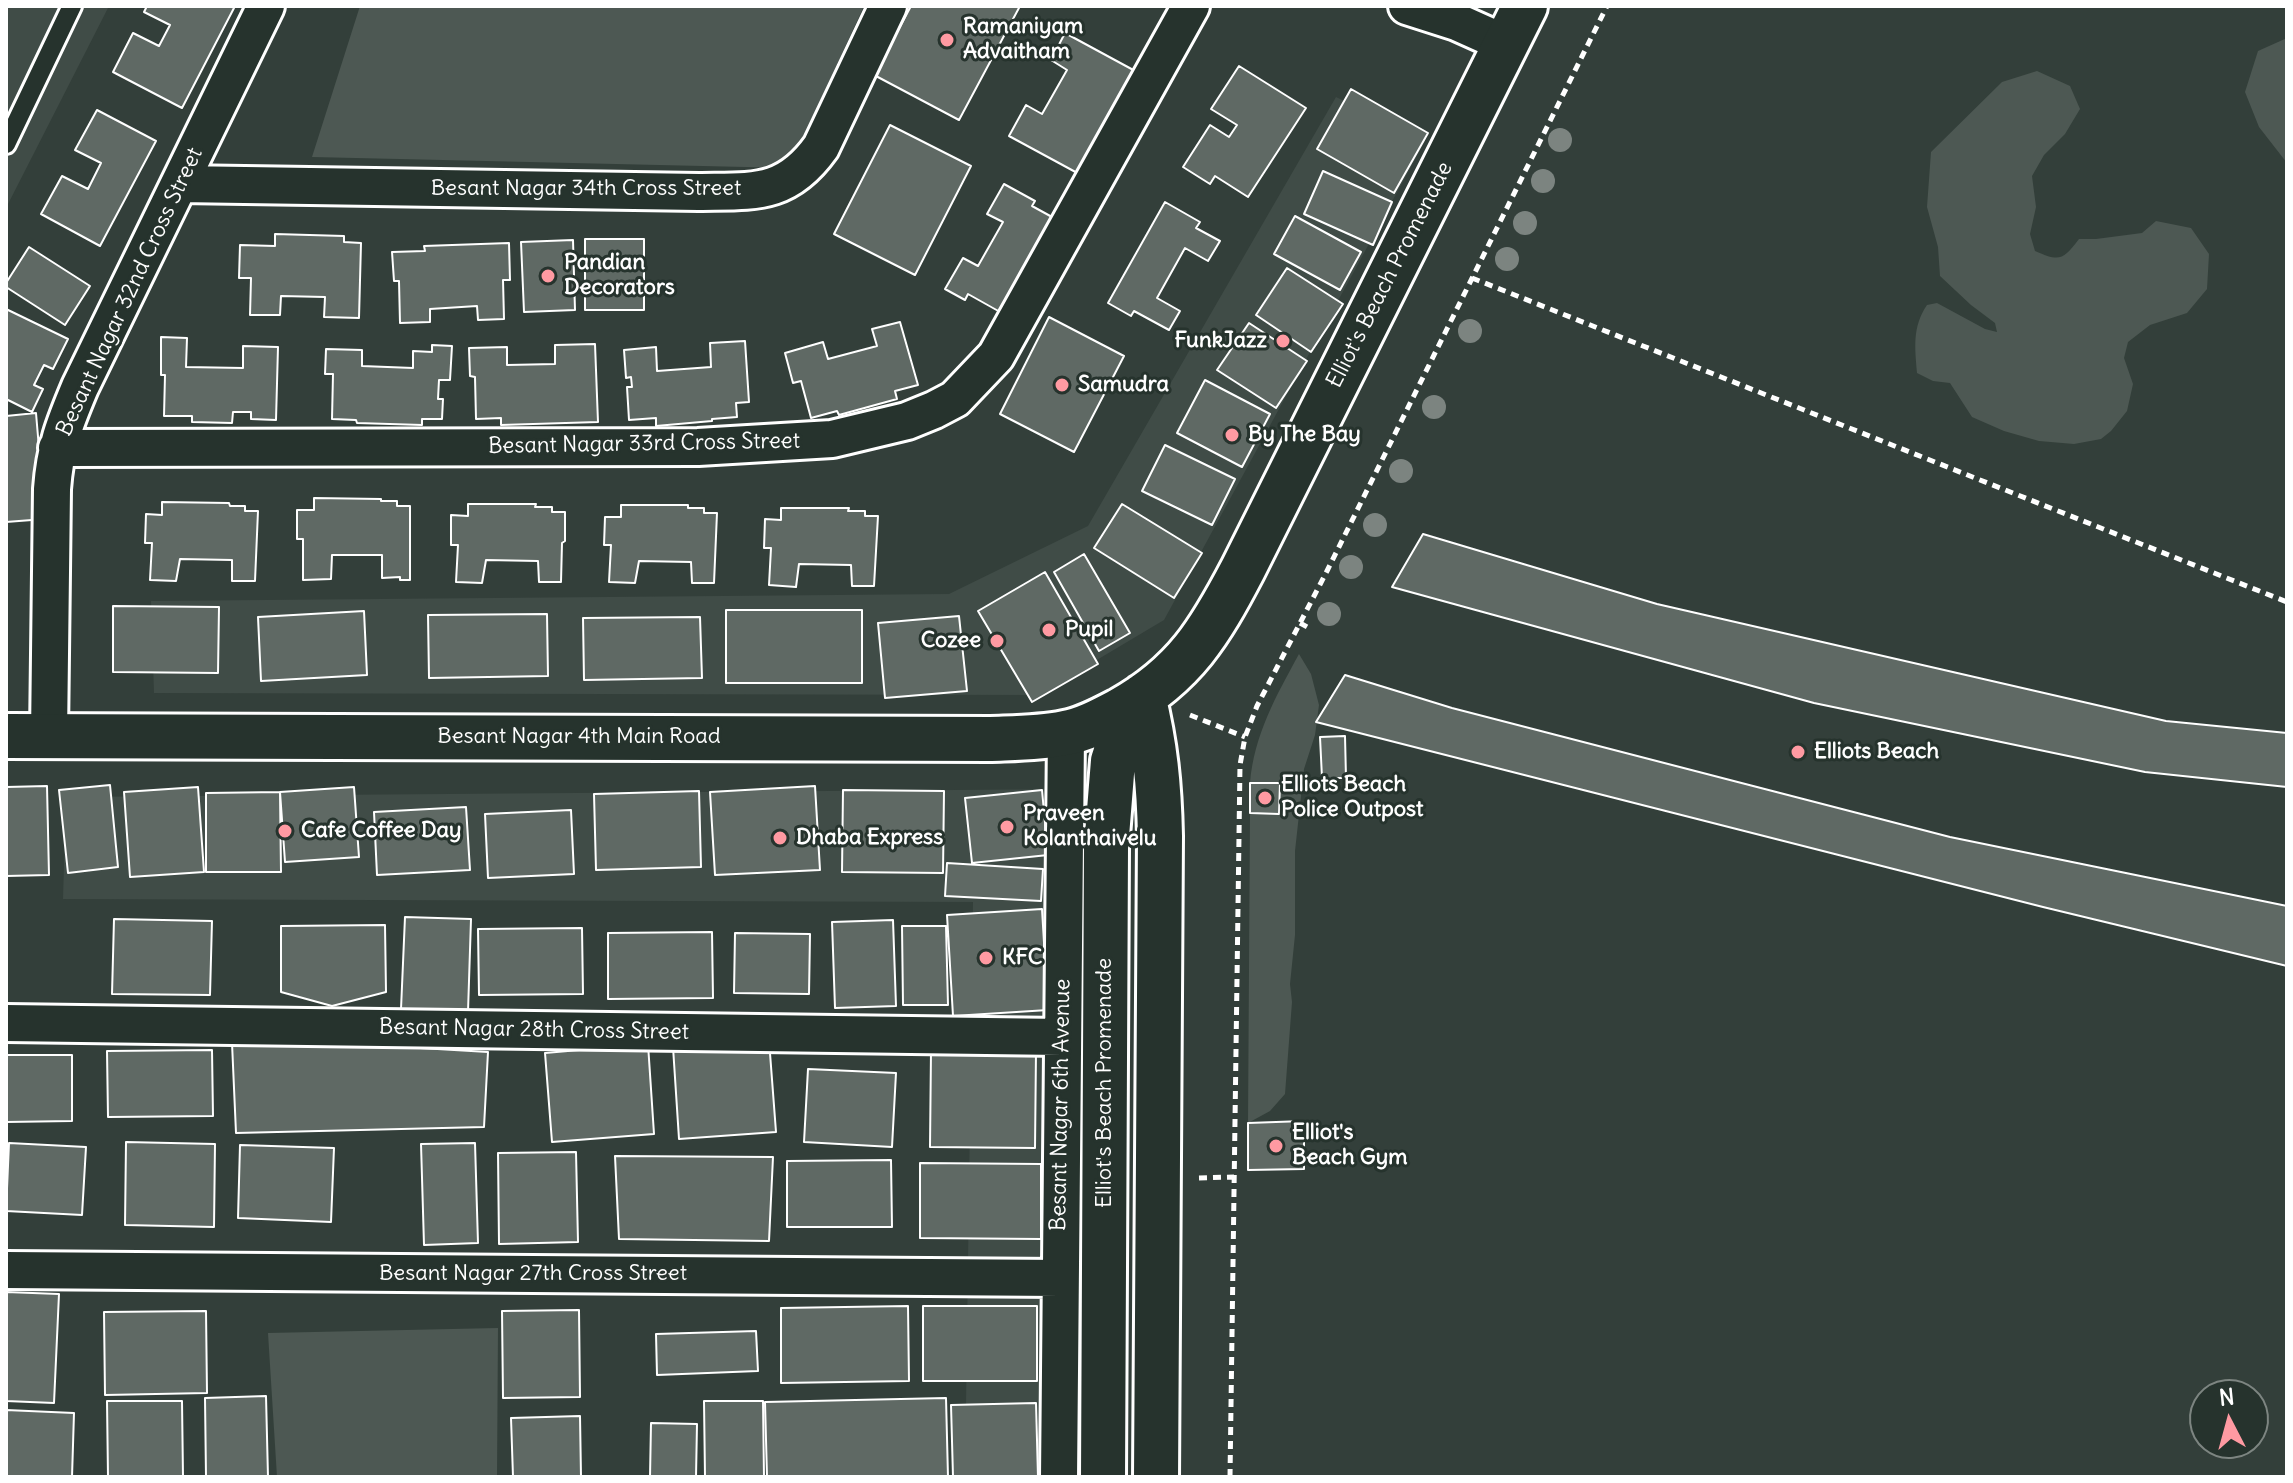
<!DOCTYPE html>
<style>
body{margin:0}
#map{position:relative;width:2293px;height:1483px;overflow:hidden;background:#333f3a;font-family:Delius,sans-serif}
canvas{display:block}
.frame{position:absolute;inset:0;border:8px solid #fff;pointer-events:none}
.north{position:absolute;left:2189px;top:1379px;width:80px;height:80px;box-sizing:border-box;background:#26332d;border:2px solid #7d8581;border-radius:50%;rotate:354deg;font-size:22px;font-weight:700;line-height:32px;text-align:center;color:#fff}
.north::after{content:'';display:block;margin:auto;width:28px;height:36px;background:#ff9aa2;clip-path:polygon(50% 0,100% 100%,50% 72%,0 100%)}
</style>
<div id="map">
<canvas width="2293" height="1483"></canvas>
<div class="frame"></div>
<div class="north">N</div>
</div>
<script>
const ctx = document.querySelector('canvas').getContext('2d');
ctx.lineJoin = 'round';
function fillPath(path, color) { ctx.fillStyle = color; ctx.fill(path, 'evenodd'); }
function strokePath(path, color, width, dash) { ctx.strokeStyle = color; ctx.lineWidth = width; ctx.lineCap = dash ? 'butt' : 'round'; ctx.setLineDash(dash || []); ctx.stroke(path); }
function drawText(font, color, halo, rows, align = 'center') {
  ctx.font = font + ' Delius,sans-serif'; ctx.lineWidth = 6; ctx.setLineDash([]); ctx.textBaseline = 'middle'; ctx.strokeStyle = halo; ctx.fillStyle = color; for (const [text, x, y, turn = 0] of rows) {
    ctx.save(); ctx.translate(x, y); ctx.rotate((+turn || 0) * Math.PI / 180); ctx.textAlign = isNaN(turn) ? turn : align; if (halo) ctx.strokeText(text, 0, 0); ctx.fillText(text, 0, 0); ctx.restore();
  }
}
const built = new Path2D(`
 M 6,6 L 109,6 L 6,208 Z
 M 1336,97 L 1425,141 L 1164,620 L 1038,695 L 154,693 L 151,601 L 949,594 L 1088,526 Z
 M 1080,789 L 1062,1477 L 965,1477 L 973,902 L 63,899 L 66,797 Z`);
const green = new Path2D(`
 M 360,6 L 864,6 L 789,168 L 312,157 Z
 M 2287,38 L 2287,163 L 2259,127 L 2245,92 L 2258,51 Z
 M 2037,71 L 2070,86 L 2080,109 L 2065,134 L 2044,155 L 2032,176 L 2036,207 L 2030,234 L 2035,251 C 2060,262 2063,260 2079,239 L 2096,239 L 2142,233 L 2156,221 L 2191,228 L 2209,254 L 2207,289 L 2187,313 L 2150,325 L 2128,342 L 2124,358 L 2133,384 L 2127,411 L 2111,431 L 2101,439 L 2074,444 L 2039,441 L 2004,431 L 1972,417 L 1950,383 L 1933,381 L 1917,373 C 1915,348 1912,327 1927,305 L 1937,303 L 1985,329 L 1997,332 L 1995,323 L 1971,305 L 1940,276 L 1938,247 L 1927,207 L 1931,152 L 2002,82 Z
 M 1299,654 L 1311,674 L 1319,705 L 1315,735 L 1304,769 L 1295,851 L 1295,935 L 1290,984 L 1292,1002 L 1285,1094 L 1270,1111 L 1248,1123 L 1250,813 L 1279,813 L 1279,783 L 1250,783 C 1254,735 1276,696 1299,654 Z
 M 498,1328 L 497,1477 L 277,1477 L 268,1333 Z`);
const building = new Path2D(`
 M 147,6 L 230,6 L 234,8 L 182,108 L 113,72 L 133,33 L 159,46 L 170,25 L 144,12 Z
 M 911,6 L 1020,6 L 959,120 L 874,75 Z
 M 1065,33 L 1137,72 L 1081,175 L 1009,136 L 1026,105 L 1042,114 L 1067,70 L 1051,60 Z
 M 1239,66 L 1306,108 L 1248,197 L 1215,176 L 1210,184 L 1183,167 L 1210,125 L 1229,137 L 1237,125 L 1211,109 Z
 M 1351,89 L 1428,133 L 1394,193 L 1317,149 Z
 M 97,110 L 156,141 L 100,246 L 41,214 L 62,176 L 88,189 L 101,163 L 75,150 Z
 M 890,125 L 971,166 L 915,275 L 834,234 Z
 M 1323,171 L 1392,202 L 1373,245 L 1304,214 Z
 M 1004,184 L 1035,201 L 1032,206 L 1063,223 L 1009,317 L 968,294 L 965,300 L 945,289 L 963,258 L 978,266 L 1003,222 L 987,214 Z
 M 1165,202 L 1200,222 L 1196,228 L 1220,241 L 1208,261 L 1185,248 L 1157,298 L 1180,311 L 1169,330 L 1134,311 L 1131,316 L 1108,303 Z
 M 1295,216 L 1361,252 L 1340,290 L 1274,254 Z
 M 275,234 L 344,236 L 344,242 L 361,243 L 359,318 L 324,317 L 325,297 L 281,296 L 280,315 L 250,315 L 251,278 L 239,278 L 240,245 L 275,246 Z
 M 585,239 L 644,239 L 644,310 L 585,310 Z
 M 573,240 L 575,310 L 524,312 L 521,242 Z
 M 509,243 L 510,280 L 503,280 L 504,319 L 478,320 L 477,306 L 430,309 L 430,322 L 400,323 L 399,281 L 394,281 L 392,252 L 425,251 L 424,246 Z
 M 29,247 L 90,286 L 65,325 L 6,287 L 6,283 Z
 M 1287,268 L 1343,304 L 1311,352 L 1256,315 Z
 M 6,309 L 68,339 L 53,369 L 44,365 L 34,385 L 43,389 L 32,412 L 6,399 Z
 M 1049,317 L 1124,356 L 1074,452 L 1000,414 Z
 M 900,322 L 918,385 L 895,391 L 897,399 L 839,415 L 837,411 L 811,418 L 801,381 L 793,383 L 785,353 L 823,342 L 828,359 L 877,346 L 872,329 Z
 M 1249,323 L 1307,361 L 1276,408 L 1217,370 Z
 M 161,337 L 187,338 L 186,367 L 243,368 L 243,346 L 278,347 L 276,420 L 251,419 L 251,412 L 233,412 L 232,423 L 192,422 L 192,416 L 164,416 L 165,375 L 161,375 Z
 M 745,341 L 749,402 L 736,403 L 737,417 L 712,419 L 712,421 L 656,426 L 656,418 L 629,420 L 627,387 L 632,387 L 631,377 L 626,378 L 624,350 L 656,347 L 657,371 L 711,367 L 710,343 Z
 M 595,344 L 598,422 L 501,425 L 501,418 L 476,419 L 475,377 L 470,376 L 469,348 L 507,347 L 507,365 L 555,364 L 555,345 Z
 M 432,345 L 452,346 L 450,380 L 439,380 L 438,399 L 443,399 L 442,419 L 422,419 L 422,425 L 357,423 L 356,420 L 332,419 L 333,374 L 325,374 L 326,349 L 362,350 L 362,366 L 413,368 L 413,351 L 432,352 Z
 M 1205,380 L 1270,414 L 1242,467 L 1177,433 Z
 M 36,413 L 45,519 L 6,522 L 6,416 Z
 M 1165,445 L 1235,479 L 1212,525 L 1142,491 Z
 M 314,498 L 381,499 L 381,501 L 397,501 L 397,506 L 410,506 L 410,580 L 400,580 L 400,577 L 382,578 L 382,555 L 332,555 L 331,579 L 303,580 L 303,539 L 297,539 L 297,510 L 314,510 Z
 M 162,502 L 229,503 L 230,506 L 245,506 L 245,511 L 258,511 L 255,581 L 232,581 L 232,560 L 180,559 L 176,581 L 150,580 L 152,543 L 145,543 L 146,514 L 162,515 Z
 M 468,504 L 536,504 L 535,507 L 552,507 L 552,512 L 565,512 L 565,541 L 562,543 L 561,582 L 539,582 L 538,561 L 486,560 L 482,583 L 456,582 L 458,545 L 451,545 L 451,515 L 468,516 Z
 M 1122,504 L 1202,553 L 1174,598 L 1094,548 Z
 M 621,505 L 688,505 L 688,508 L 704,508 L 704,513 L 717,513 L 714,583 L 692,583 L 691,562 L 639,561 L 635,583 L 609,582 L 611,545 L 604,545 L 605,517 L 621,517 Z
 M 781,508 L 849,508 L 848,511 L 865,511 L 865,516 L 878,516 L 874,586 L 852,586 L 851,565 L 799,564 L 796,587 L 769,585 L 771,548 L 764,548 L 765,519 L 781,520 Z
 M 1423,534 L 1657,604 L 2166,721 L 2287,733 L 2287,787 L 2145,772 L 1814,703 L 1392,587 Z
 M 1084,554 L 1130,633 L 1099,651 L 1054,572 Z
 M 1045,572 L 1098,664 L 1032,702 L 978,611 Z
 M 113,606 L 219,607 L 218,673 L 113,672 Z
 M 726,610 L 862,610 L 862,683 L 726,683 Z
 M 364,611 L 367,675 L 261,681 L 258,617 Z
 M 547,614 L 548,676 L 429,678 L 428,615 Z
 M 959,616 L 967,691 L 885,698 L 878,623 Z
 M 700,617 L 702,678 L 584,680 L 583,618 Z
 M 1345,675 L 1452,708 L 1950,837 L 2287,906 L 2287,966 L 2043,907 L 1316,722 Z
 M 1345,736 L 1346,778 L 1322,778 L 1320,737 Z
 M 1250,783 L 1280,783 L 1279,814 L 1250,813 Z
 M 110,785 L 118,867 L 68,873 L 59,790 Z
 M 47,786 L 49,875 L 6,876 L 6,787 Z
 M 815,786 L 820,870 L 715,875 L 710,792 Z
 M 198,787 L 204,872 L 130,877 L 124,792 Z
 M 354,787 L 359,857 L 285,862 L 280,792 Z
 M 843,790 L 944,791 L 943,873 L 842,872 Z
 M 1042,790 L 1048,855 L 972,863 L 965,798 Z
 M 699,791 L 701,867 L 596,870 L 594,794 Z
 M 280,792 L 281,872 L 206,872 L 206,793 Z
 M 466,807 L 470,870 L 377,875 L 374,812 Z
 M 571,810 L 574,874 L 488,878 L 485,814 Z
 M 947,863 L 1043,869 L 1041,901 L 945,896 Z
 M 1042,909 L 1048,1010 L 953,1016 L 947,915 Z
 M 405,917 L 471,919 L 468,1012 L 401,1009 Z
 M 114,919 L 212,921 L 210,995 L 112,994 Z
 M 893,920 L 896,1006 L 835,1008 L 832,922 Z
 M 385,925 L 386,992 L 332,1006 L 281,992 L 281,926 Z
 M 902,926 L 946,926 L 948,1005 L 903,1005 Z
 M 582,928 L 583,994 L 479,995 L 478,929 Z
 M 712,932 L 713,998 L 608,999 L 608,933 Z
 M 735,933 L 810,934 L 809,994 L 734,993 Z
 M 769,1040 L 776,1132 L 679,1139 L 673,1047 Z
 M 232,1043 L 336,1043 L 488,1052 L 484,1127 L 236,1133 Z
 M 648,1044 L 654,1134 L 552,1142 L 545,1053 Z
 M 212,1050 L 213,1116 L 108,1117 L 107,1051 Z
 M 931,1050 L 1036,1051 L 1035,1148 L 930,1147 Z
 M 6,1055 L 72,1055 L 72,1121 L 6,1122 Z
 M 808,1069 L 896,1073 L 892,1147 L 804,1142 Z
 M 1304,1121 L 1304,1169 L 1248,1170 L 1248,1123 Z
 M 126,1142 L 215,1144 L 214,1227 L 125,1225 Z
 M 9,1143 L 86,1147 L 82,1215 L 6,1211 Z
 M 475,1143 L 478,1243 L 424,1245 L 421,1144 Z
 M 240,1145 L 334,1148 L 331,1222 L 238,1218 Z
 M 576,1152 L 578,1242 L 499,1244 L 498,1153 Z
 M 615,1156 L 773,1157 L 769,1241 L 619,1239 Z
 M 891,1160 L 892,1227 L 787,1227 L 787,1161 Z
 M 920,1163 L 1041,1164 L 1041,1239 L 920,1238 Z
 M 6,1292 L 59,1294 L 54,1403 L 6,1401 Z
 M 908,1306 L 909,1381 L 781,1383 L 781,1308 Z
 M 923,1306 L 1037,1306 L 1037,1381 L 923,1381 Z
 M 579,1310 L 580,1397 L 503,1398 L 502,1311 Z
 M 206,1311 L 207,1393 L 105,1395 L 104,1312 Z
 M 756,1331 L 758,1371 L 657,1375 L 656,1334 Z
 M 266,1396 L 268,1477 L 206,1477 L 205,1398 Z
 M 946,1398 L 948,1477 L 767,1477 L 765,1402 Z
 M 107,1401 L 182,1401 L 183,1477 L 108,1477 Z
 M 704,1401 L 763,1401 L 764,1477 L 705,1477 Z
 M 1036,1403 L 1038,1477 L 953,1477 L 951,1405 Z
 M 6,1410 L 74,1413 L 72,1477 L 6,1477 Z
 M 580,1416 L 581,1477 L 513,1477 L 511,1418 Z
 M 651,1423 L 697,1424 L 696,1477 L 650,1477 Z`);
const path = new Path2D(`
 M 1472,278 L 2287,602
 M 1300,623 L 1311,629
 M 1190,715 L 1245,737
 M 1199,1178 L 1234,1177
 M 1230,1477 L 1240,765 L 1245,737 L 1257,706 L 1327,571 L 1607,6`);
const lane = new Path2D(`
 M 6,144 L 72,6`);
const street = new Path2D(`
 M 1407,6 L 1457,22 L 1506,44
 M 180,184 L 699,192 C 754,191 786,196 821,147 L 888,6
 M 57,448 L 698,447 L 832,439 L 907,421 L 934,410 L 955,399 L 996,356 L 1191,6
 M 49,736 L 52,489 C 55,448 64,425 80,387 L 266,6
 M 6,1023 L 1062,1037
 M 6,1270 L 1060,1278
 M 1059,1477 L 1066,733`);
const secondary = new Path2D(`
 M 1143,696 C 1155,745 1159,785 1160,836 L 1156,1477
 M 6,736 L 991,739 C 1015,738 1041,738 1065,733 C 1084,730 1104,719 1121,710 C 1185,674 1210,632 1243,569 L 1525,6
 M 1103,1477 L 1106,848 L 1113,761 L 1125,724 L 1143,696`);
const trees = [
 [1560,140],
 [1543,181],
 [1525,223],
 [1507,259],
 [1470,331],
 [1434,407],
 [1401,471],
 [1375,525],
 [1351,567],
 [1329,614]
];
const markers = [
 [947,40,8,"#ff9aa2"],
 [548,276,8,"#ff9aa2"],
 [1283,341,8,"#ff9aa2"],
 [1062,385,8,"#ff9aa2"],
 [1232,435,8,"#ff9aa2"],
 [1049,630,8,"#ff9aa2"],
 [997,641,8,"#ff9aa2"],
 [1798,752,8,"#ff9aa2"],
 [1265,798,8,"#ff9aa2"],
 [1007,827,8,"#ff9aa2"],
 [285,831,8,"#ff9aa2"],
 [780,838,8,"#ff9aa2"],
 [986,958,8,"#ff9aa2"],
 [1276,1146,8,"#ff9aa2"]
];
const poiNames = [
 ["Ramaniyam",963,27],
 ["Advaitham",963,52],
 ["Pandian",564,263],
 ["Decorators",564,288],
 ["FunkJazz",1267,341,"right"],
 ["Samudra",1078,385],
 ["By The Bay",1248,435],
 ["Pupil",1065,630],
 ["Cozee",981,641,"right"],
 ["Elliots Beach",1814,752],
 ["Elliots Beach",1281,785],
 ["Police Outpost",1281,810],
 ["Praveen",1023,814],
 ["Kolanthaivelu",1023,839],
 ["Cafe Coffee Day",301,831],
 ["Dhaba Express",796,838],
 ["KFC",1002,958],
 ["Elliot's",1292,1133],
 ["Beach Gym",1292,1158]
];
const streetNames = [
 ["Besant Nagar 34th Cross Street",586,189],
 ["Elliot's Beach Promenade",1390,275,-63],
 ["Besant Nagar 32nd Cross Street",130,292,-65],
 ["Besant Nagar 33rd Cross Street",644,444,-1],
 ["Besant Nagar 4th Main Road",579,737],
 ["Besant Nagar 28th Cross Street",534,1030,1],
 ["Elliot's Beach Promenade",1105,1083,-90],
 ["Besant Nagar 6th Avenue",1061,1105,-89],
 ["Besant Nagar 27th Cross Street",533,1274]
];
fillPath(built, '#404c47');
fillPath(green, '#4d5853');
fillPath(building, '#5f6964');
strokePath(building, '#fff', 2);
strokePath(lane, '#fff', 24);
strokePath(street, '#fff', 42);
strokePath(secondary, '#fff', 50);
strokePath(path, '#fff', 5, [8, 6]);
strokePath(lane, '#26332d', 18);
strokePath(street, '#26332d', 36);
strokePath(secondary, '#26332d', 44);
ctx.fillStyle = '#7c8480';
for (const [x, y] of trees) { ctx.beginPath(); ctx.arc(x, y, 12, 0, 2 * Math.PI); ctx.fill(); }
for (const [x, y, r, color] of markers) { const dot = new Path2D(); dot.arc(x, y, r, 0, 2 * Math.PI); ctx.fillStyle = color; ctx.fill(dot); strokePath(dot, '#26332d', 3); }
drawText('bold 22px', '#fff', '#26332d', poiNames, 'left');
drawText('22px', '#fff', '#26332d', streetNames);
</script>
